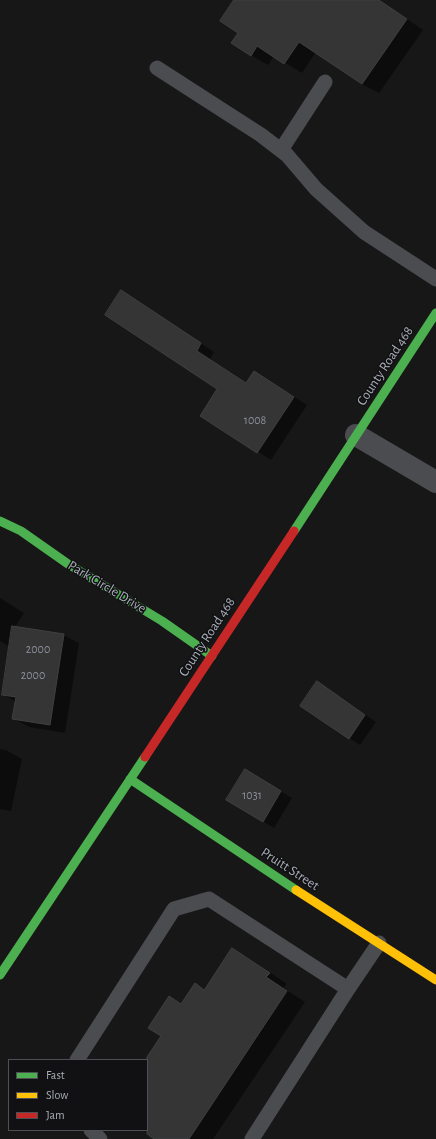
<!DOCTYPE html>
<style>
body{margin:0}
#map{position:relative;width:436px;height:1139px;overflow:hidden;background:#171717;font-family:"Alegreya Sans",sans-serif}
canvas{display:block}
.legend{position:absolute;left:8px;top:1059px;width:140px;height:72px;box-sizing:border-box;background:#111113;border:1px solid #4d4f55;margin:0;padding:5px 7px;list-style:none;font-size:12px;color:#a8adb8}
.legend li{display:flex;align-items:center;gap:8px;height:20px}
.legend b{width:20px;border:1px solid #4d4f55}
</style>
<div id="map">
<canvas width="436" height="1139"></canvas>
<ul class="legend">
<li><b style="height:5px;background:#4caf50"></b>Fast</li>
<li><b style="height:5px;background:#ffc107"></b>Slow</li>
<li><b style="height:5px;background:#c62828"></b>Jam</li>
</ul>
</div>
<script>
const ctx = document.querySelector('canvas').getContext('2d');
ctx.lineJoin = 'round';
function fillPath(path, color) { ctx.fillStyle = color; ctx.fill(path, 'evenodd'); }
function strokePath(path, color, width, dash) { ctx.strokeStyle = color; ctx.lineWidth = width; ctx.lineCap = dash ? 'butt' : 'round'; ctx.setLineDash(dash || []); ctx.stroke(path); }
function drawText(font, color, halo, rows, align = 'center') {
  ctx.font = font + ' "Alegreya Sans",sans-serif'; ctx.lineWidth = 3; ctx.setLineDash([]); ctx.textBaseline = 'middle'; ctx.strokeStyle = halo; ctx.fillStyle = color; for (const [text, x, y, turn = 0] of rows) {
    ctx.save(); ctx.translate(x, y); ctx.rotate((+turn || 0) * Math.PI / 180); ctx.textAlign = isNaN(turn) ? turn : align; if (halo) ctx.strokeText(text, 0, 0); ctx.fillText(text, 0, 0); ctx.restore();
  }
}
const shadow = new Path2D(`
 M 235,0 L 380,0 L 423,30 L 379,93 L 362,84 L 316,52 L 302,73 L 274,56 L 268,65 L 251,55 L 239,33 Z
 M 135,300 L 214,352 L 210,359 L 247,383 L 268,380 L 307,405 L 271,460 L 202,416 L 219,389 Z
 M 0,598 L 24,613 L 15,627 L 63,635 L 79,643 L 65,733 L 29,727 L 13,718 L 16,702 L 3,694 L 10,647 L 0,641 Z
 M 328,689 L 376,722 L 360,745 L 349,738 Z
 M 0,749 L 6,750 L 22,759 L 11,811 L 0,809 Z
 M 245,771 L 292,798 L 274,828 L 228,800 Z
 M 232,949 L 250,959 L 287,984 L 283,988 L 305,1002 L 213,1139 L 156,1139 L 143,1130 L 147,1130 L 146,1060 L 162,1036 L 169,997 L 182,1004 L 195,985 L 205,990 Z`);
const building = new Path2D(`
 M 234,0 L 379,0 L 407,19 L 362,84 L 299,42 L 284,64 L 257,46 L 251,56 L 231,43 L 238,33 L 220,21 Z
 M 121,290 L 201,343 L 197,351 L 246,383 L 254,371 L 294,397 L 257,453 L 200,416 L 217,389 L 105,315 Z
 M 12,626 L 64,634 L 50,725 L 12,719 L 16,697 L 2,695 Z
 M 317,681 L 365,715 L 349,739 L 300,706 Z
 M 245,769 L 281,791 L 263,822 L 226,800 Z
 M 232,948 L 270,973 L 266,977 L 287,991 L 189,1139 L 154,1139 L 147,1134 L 147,1057 L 161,1036 L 148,1028 L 169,996 L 181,1004 L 195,983 L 204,990 Z`);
const lane = new Path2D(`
 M 157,68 L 261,135 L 287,155 L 316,189 L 364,232 L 436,279
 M 281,150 L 325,82
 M 77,1060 L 174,909 L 209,899 L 348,989
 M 91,1130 L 100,1139
 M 252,1139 L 348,989 L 379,943`);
const street = new Path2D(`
 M 356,435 L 436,482`);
const fast = new Path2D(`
 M 0,521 L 21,531 L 68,564 L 162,621 L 212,656
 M 294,531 L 436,313
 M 130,779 L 296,890
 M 0,975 L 145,757`);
const slow = new Path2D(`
 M 296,890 L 436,980`);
const jam = new Path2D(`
 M 145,757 L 294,531`);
const numberNames = [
 ["1008",255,420],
 ["2000",38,649],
 ["2000",33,675],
 ["1031",252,795]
];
const streetNames = [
 ["County Road 468",385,366,-57],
 ["Park Circle Drive",107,587,31],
 ["County Road 468",207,637,-57],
 ["Pruitt Street",290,869,33]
];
fillPath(shadow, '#0007');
fillPath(building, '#353536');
strokePath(building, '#3f4043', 1);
strokePath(lane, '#4b4c50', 15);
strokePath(street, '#4b4c50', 22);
strokePath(fast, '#4caf50', 9);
strokePath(slow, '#ffc107', 9);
strokePath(jam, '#c62828', 9);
drawText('12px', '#8b8f98', null, numberNames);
drawText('14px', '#a8adb8', '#111113', streetNames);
</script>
